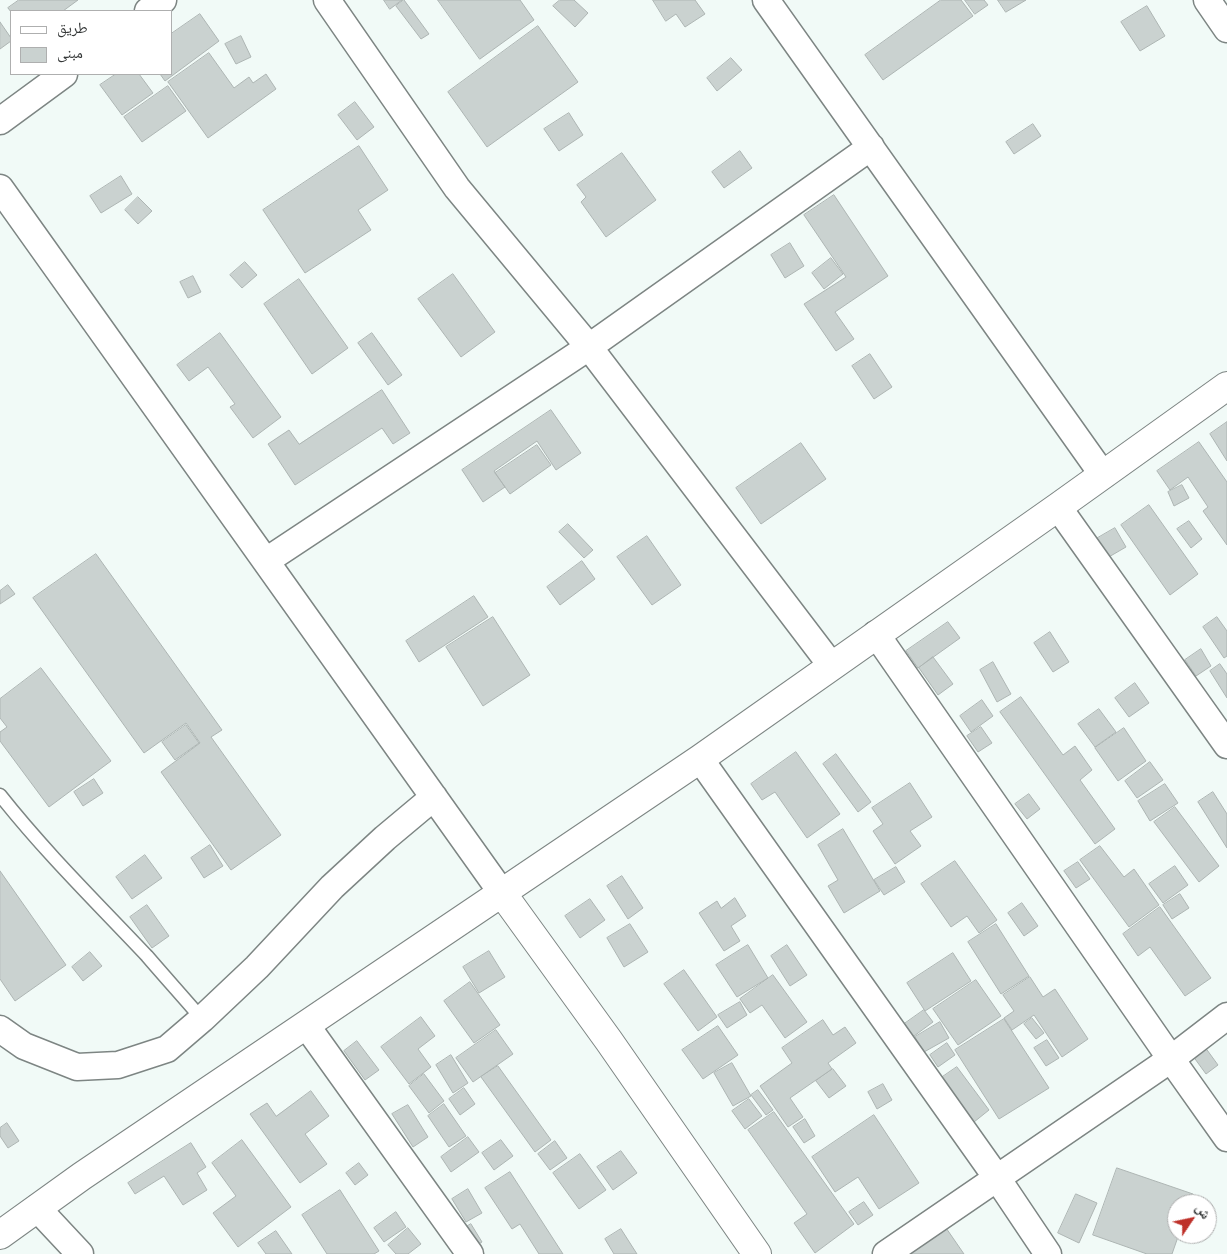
<!DOCTYPE html>
<meta charset="utf-8">
<style>
body{margin:0}
#map{position:relative;width:1227px;height:1254px;overflow:hidden;background:#f1faf7;font-family:Mulish,"Noto Naskh Arabic",sans-serif}
canvas{display:block}
.legend{position:absolute;left:10px;top:10px;width:162px;height:65px;box-sizing:border-box;background:#fff;border:1px solid #aeafaf;margin:0;padding:6px 9px;list-style:none;font-size:15px;color:#343737}
.legend li{display:flex;align-items:center;gap:10px;height:25px}
.legend b{width:25px;border:1px solid #aeafaf}
.north{position:absolute;left:1167px;top:1194px;width:50px;height:50px;box-sizing:border-box;background:#fff;border:1px solid #aeafaf;border-radius:50%;rotate:56deg;font-size:14px;font-weight:700;line-height:20px;text-align:center;color:#343737}
.north::after{content:'';display:block;margin:auto;width:18px;height:22px;background:#be3029;clip-path:polygon(50% 0,100% 100%,50% 72%,0 100%)}
</style>
<div id="map">
<canvas width="1227" height="1254"></canvas>
<ul class="legend">
<li><b style="height:6px;background:#fff"></b>طريق</li>
<li><b style="height:14px;background:#cad2d0"></b>مبنى</li>
</ul>
<div class="north">ش</div>
</div>
<script>
const ctx = document.querySelector('canvas').getContext('2d');
ctx.lineJoin = 'round';
function fillPath(path, color) { ctx.fillStyle = color; ctx.fill(path, 'evenodd'); }
function strokePath(path, color, width, dash) { ctx.strokeStyle = color; ctx.lineWidth = width; ctx.lineCap = dash ? 'butt' : 'round'; ctx.setLineDash(dash || []); ctx.stroke(path); }
const building = new Path2D(`
 M 19,0 L 78,0 L 63,11 L 11,12 L 8,8 Z
 M 384,0 L 402,0 L 390,9 Z
 M 404,0 L 429,34 L 421,39 L 396,6 Z
 M 438,0 L 520,0 L 534,20 L 480,59 Z
 M 560,0 L 574,0 L 588,13 L 575,27 L 553,6 Z
 M 653,0 L 695,0 L 705,14 L 685,27 L 676,14 L 666,21 Z
 M 941,0 L 961,0 L 973,16 L 883,80 L 865,55 Z
 M 965,0 L 984,0 L 988,5 L 975,14 Z
 M 998,0 L 1026,0 L 1006,12 Z
 M 1147,6 L 1165,36 L 1140,51 L 1121,22 Z
 M 200,14 L 219,41 L 165,81 L 160,74 L 171,74 L 171,34 Z
 M 0,22 L 11,38 L 11,41 L 0,49 Z
 M 538,26 L 578,82 L 487,147 L 448,92 Z
 M 241,36 L 251,57 L 236,64 L 225,44 Z
 M 209,53 L 234,88 L 249,77 L 253,83 L 266,74 L 276,89 L 208,138 L 168,82 Z
 M 731,58 L 742,70 L 717,91 L 707,78 Z
 M 116,74 L 139,74 L 153,93 L 122,115 L 100,85 Z
 M 168,86 L 186,111 L 142,142 L 124,117 Z
 M 355,102 L 374,127 L 357,140 L 338,115 Z
 M 569,113 L 583,135 L 559,151 L 544,129 Z
 M 1033,124 L 1041,136 L 1014,154 L 1006,142 Z
 M 359,146 L 388,190 L 358,210 L 371,230 L 305,273 L 263,210 Z
 M 740,151 L 752,168 L 724,188 L 712,172 Z
 M 622,153 L 656,200 L 606,237 L 581,202 L 586,197 L 577,185 Z
 M 121,176 L 132,194 L 101,213 L 90,196 Z
 M 834,195 L 888,276 L 835,312 L 854,339 L 836,351 L 804,304 L 846,277 L 804,215 Z
 M 138,197 L 152,211 L 138,224 L 125,210 Z
 M 790,243 L 804,266 L 785,278 L 771,255 Z
 M 831,258 L 843,274 L 824,289 L 812,273 Z
 M 245,262 L 257,275 L 242,288 L 230,275 Z
 M 453,274 L 495,332 L 461,357 L 418,299 Z
 M 193,276 L 201,292 L 188,298 L 180,282 Z
 M 299,279 L 348,348 L 312,374 L 264,304 Z
 M 220,333 L 281,417 L 253,438 L 230,407 L 235,404 L 208,367 L 189,381 L 177,365 Z
 M 372,333 L 402,375 L 388,385 L 358,343 Z
 M 870,354 L 892,387 L 874,399 L 852,366 Z
 M 382,390 L 410,433 L 393,444 L 382,428 L 295,485 L 268,444 L 289,430 L 299,444 Z
 M 551,410 L 581,453 L 556,470 L 537,441 L 494,471 L 505,487 L 483,502 L 462,470 Z
 M 1227,422 L 1227,461 L 1210,434 Z
 M 1199,442 L 1227,482 L 1227,545 L 1203,511 L 1208,507 L 1188,477 L 1170,490 L 1157,471 Z
 M 801,443 L 826,479 L 761,524 L 736,488 Z
 M 537,445 L 551,465 L 510,494 L 495,473 Z
 M 1182,485 L 1189,498 L 1174,506 L 1168,492 Z
 M 1149,505 L 1198,574 L 1170,595 L 1121,525 Z
 M 1189,521 L 1202,539 L 1191,548 L 1177,529 Z
 M 568,524 L 593,550 L 584,558 L 559,532 Z
 M 1115,528 L 1126,547 L 1107,558 L 1096,539 Z
 M 647,536 L 681,585 L 652,605 L 617,557 Z
 M 96,554 L 222,730 L 211,737 L 281,835 L 231,870 L 161,772 L 200,743 L 186,723 L 144,753 L 33,598 Z
 M 582,561 L 595,579 L 560,605 L 547,587 Z
 M 8,585 L 15,594 L 0,604 L 0,591 Z
 M 474,596 L 488,617 L 419,662 L 406,641 Z
 M 493,617 L 530,675 L 483,706 L 446,647 Z
 M 1217,617 L 1227,631 L 1227,656 L 1224,658 L 1203,627 Z
 M 948,622 L 960,638 L 918,668 L 906,651 Z
 M 1050,632 L 1069,662 L 1053,672 L 1034,643 Z
 M 1201,649 L 1211,666 L 1196,676 L 1185,660 Z
 M 933,657 L 953,684 L 938,695 L 919,668 Z
 M 993,662 L 1011,694 L 997,702 L 980,670 Z
 M 1220,664 L 1227,674 L 1227,698 L 1210,671 Z
 M 41,668 L 111,761 L 49,807 L 0,741 L 0,732 L 7,727 L 0,718 L 0,699 Z
 M 1135,683 L 1149,703 L 1129,717 L 1115,698 Z
 M 1021,697 L 1063,755 L 1075,746 L 1092,770 L 1080,780 L 1115,829 L 1095,844 L 1000,712 Z
 M 982,700 L 993,716 L 971,732 L 960,716 Z
 M 1099,709 L 1116,732 L 1095,747 L 1078,724 Z
 M 186,725 L 199,743 L 175,760 L 162,742 Z
 M 981,727 L 992,743 L 978,752 L 967,736 Z
 M 1124,728 L 1146,761 L 1118,781 L 1095,748 Z
 M 796,752 L 840,814 L 807,838 L 775,792 L 762,800 L 751,784 Z
 M 836,754 L 871,802 L 858,812 L 823,764 Z
 M 1150,762 L 1163,780 L 1137,798 L 1125,781 Z
 M 94,779 L 103,793 L 83,806 L 74,792 Z
 M 910,783 L 932,817 L 910,831 L 921,846 L 895,864 L 873,831 L 883,824 L 872,808 Z
 M 1165,784 L 1178,803 L 1150,821 L 1138,801 Z
 M 1213,792 L 1227,814 L 1227,848 L 1198,802 Z
 M 1029,794 L 1040,809 L 1027,819 L 1015,804 Z
 M 1175,807 L 1219,866 L 1199,882 L 1154,822 Z
 M 843,829 L 880,891 L 844,913 L 828,886 L 838,880 L 818,845 Z
 M 210,845 L 223,866 L 204,878 L 191,858 Z
 M 1100,846 L 1124,877 L 1134,869 L 1159,905 L 1129,927 L 1080,860 Z
 M 145,855 L 162,878 L 132,899 L 116,877 Z
 M 955,861 L 997,920 L 979,933 L 967,916 L 951,927 L 921,884 Z
 M 1078,862 L 1090,879 L 1076,888 L 1064,871 Z
 M 1175,866 L 1188,885 L 1163,903 L 1149,884 Z
 M 896,867 L 905,882 L 884,895 L 874,880 Z
 M 0,871 L 66,965 L 15,1001 L 0,979 Z
 M 622,876 L 643,908 L 628,919 L 607,886 Z
 M 1180,894 L 1189,908 L 1172,919 L 1163,905 Z
 M 735,898 L 746,916 L 731,926 L 740,941 L 724,951 L 699,913 L 717,901 L 721,908 Z
 M 590,899 L 605,920 L 580,938 L 565,916 Z
 M 1022,903 L 1038,926 L 1024,936 L 1008,913 Z
 M 147,905 L 169,936 L 152,948 L 130,917 Z
 M 1160,907 L 1211,978 L 1185,996 L 1150,947 L 1138,956 L 1123,934 Z
 M 630,924 L 648,952 L 624,967 L 607,938 Z
 M 996,924 L 1029,976 L 1001,994 L 968,942 Z
 M 748,945 L 768,978 L 737,997 L 716,965 Z
 M 787,945 L 807,975 L 790,986 L 771,956 Z
 M 489,951 L 505,977 L 479,993 L 463,967 Z
 M 90,952 L 102,966 L 83,981 L 72,967 Z
 M 953,953 L 971,981 L 925,1011 L 907,983 Z
 M 684,970 L 717,1017 L 698,1031 L 664,984 Z
 M 773,975 L 807,1022 L 785,1038 L 762,1005 L 750,1013 L 740,999 Z
 M 1030,977 L 1043,997 L 1055,989 L 1088,1039 L 1062,1057 L 1034,1015 L 1012,1030 L 1004,1018 L 1014,1011 L 1003,995 Z
 M 976,980 L 1001,1016 L 958,1045 L 933,1009 Z
 M 470,982 L 500,1025 L 474,1043 L 444,1001 Z
 M 740,1002 L 747,1015 L 727,1028 L 718,1015 Z
 M 924,1010 L 933,1022 L 910,1039 L 900,1027 Z
 M 421,1017 L 435,1036 L 418,1049 L 431,1067 L 409,1084 L 381,1047 Z
 M 1032,1018 L 1044,1033 L 1036,1039 L 1024,1024 Z
 M 1004,1019 L 1049,1088 L 999,1119 L 955,1050 Z
 M 823,1020 L 833,1035 L 845,1027 L 856,1043 L 828,1063 L 832,1069 L 790,1098 L 803,1117 L 788,1127 L 760,1086 L 792,1063 L 782,1048 Z
 M 940,1022 L 949,1038 L 924,1052 L 915,1037 Z
 M 718,1026 L 738,1055 L 703,1079 L 682,1050 Z
 M 496,1030 L 513,1054 L 473,1082 L 456,1058 Z
 M 1047,1040 L 1059,1058 L 1046,1066 L 1034,1048 Z
 M 357,1041 L 379,1070 L 365,1080 L 344,1051 Z
 M 947,1043 L 955,1055 L 938,1067 L 930,1055 Z
 M 1202,1043 L 1218,1065 L 1206,1074 L 1190,1052 Z
 M 451,1055 L 468,1083 L 453,1093 L 436,1065 Z
 M 732,1063 L 751,1096 L 733,1106 L 714,1073 Z
 M 498,1066 L 551,1140 L 535,1152 L 481,1077 Z
 M 957,1067 L 989,1110 L 974,1122 L 941,1078 Z
 M 833,1069 L 846,1086 L 829,1098 L 816,1081 Z
 M 424,1074 L 444,1101 L 429,1113 L 409,1086 Z
 M 883,1084 L 892,1100 L 877,1109 L 868,1092 Z
 M 464,1088 L 475,1104 L 460,1115 L 449,1099 Z
 M 758,1090 L 773,1110 L 766,1115 L 751,1095 Z
 M 311,1091 L 329,1116 L 305,1134 L 327,1164 L 300,1183 L 250,1114 L 267,1103 L 276,1116 Z
 M 749,1099 L 762,1116 L 745,1129 L 732,1111 Z
 M 444,1104 L 466,1136 L 449,1147 L 428,1116 Z
 M 408,1105 L 428,1137 L 413,1147 L 392,1114 Z
 M 774,1112 L 854,1224 L 815,1253 L 794,1223 L 807,1214 L 748,1130 Z
 M 874,1115 L 919,1183 L 879,1209 L 858,1177 L 835,1192 L 812,1157 Z
 M 805,1119 L 815,1136 L 804,1143 L 793,1127 Z
 M 7,1123 L 19,1141 L 8,1148 L 0,1136 L 0,1128 Z
 M 468,1137 L 479,1152 L 451,1172 L 441,1157 Z
 M 242,1140 L 291,1207 L 238,1247 L 213,1213 L 236,1196 L 212,1163 Z
 M 501,1140 L 513,1156 L 494,1170 L 482,1153 Z
 M 555,1141 L 567,1158 L 550,1170 L 538,1154 Z
 M 191,1143 L 206,1167 L 197,1173 L 207,1190 L 183,1205 L 164,1176 L 135,1194 L 128,1183 Z
 M 621,1151 L 637,1173 L 613,1190 L 597,1167 Z
 M 580,1154 L 606,1190 L 579,1209 L 553,1173 Z
 M 359,1163 L 368,1175 L 355,1185 L 346,1173 Z
 M 1117,1168 L 1193,1194 L 1190,1204 L 1177,1204 L 1177,1234 L 1179,1234 L 1172,1254 L 1147,1254 L 1093,1235 Z
 M 510,1172 L 563,1254 L 539,1254 L 520,1224 L 512,1229 L 485,1188 Z
 M 468,1189 L 482,1213 L 466,1222 L 452,1199 Z
 M 340,1190 L 379,1251 L 374,1254 L 327,1254 L 302,1215 Z
 M 1076,1194 L 1097,1203 L 1079,1243 L 1058,1233 Z
 M 864,1202 L 873,1215 L 858,1225 L 849,1212 Z
 M 396,1212 L 406,1227 L 384,1242 L 374,1228 Z
 M 471,1224 L 482,1242 L 474,1247 L 463,1229 Z
 M 944,1225 L 964,1254 L 903,1254 Z
 M 408,1228 L 421,1244 L 408,1254 L 396,1254 L 388,1245 Z
 M 621,1229 L 637,1254 L 614,1254 L 605,1239 Z
 M 276,1231 L 292,1254 L 266,1254 L 258,1243 Z`);
const lane = new Path2D(`
 M 0,795 C 45,852 97,903 147,956 C 165,977 184,998 202,1019`);
const street = new Path2D(`
 M 327,0 L 457,188 L 589,347 L 831,665
 M 766,0 L 1103,475
 M 1207,0 L 1227,29
 M 148,11 L 163,0
 M 0,121 L 64,74
 M 0,188 L 502,893
 M 1058,507 L 1227,745
 M 266,561 L 589,347 L 871,147
 M 876,634 L 1171,1059 L 1227,1138
 M 700,759 L 997,1178 L 1048,1254
 M 306,1025 L 470,1254
 M 0,1029 L 24,1046 L 77,1067 L 118,1065 L 167,1049 L 202,1019 L 257,967 L 332,887 L 385,838 L 434,797
 M 37,1208 L 80,1254
 M 886,1254 L 1171,1059 L 1227,1016`);
const secondary = new Path2D(`
 M 502,893 L 609,1041 L 757,1254
 M 0,1235 L 82,1176 L 700,759 L 1058,507 L 1227,386`);
fillPath(building, '#cad2d0');
strokePath(building, '#adb5b3', 1);
strokePath(lane, '#7d8583', 15);
strokePath(street, '#7d8583', 29);
strokePath(secondary, '#7d8583', 30);
strokePath(lane, '#fff', 12);
strokePath(street, '#fff', 26);
strokePath(secondary, '#fff', 28);
</script>
